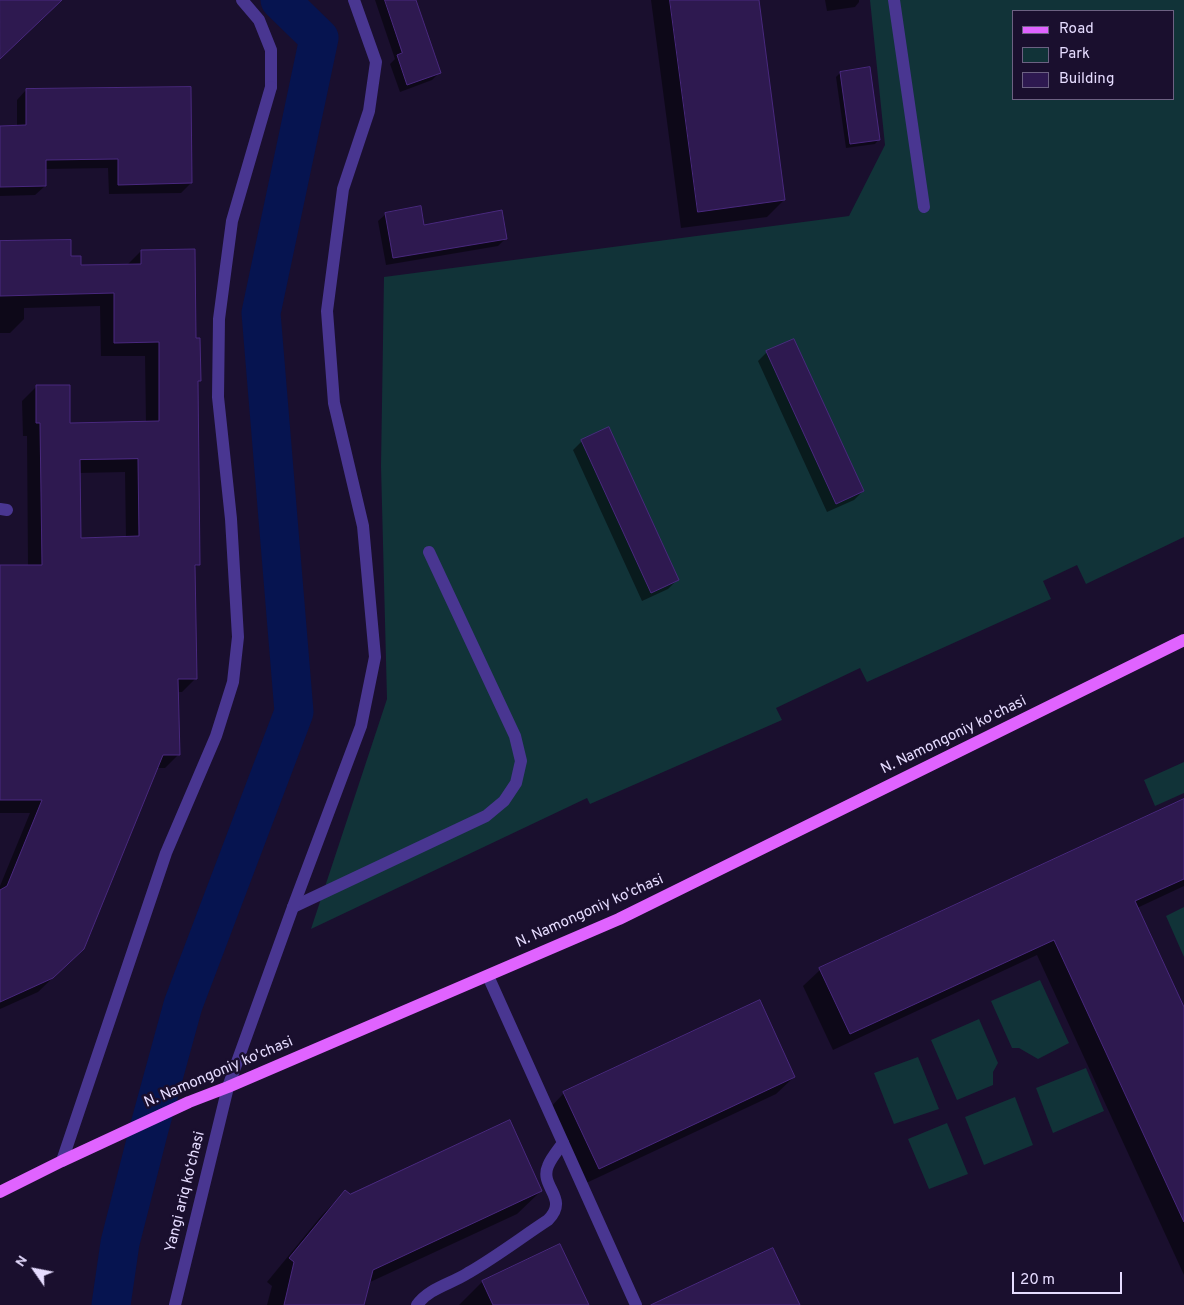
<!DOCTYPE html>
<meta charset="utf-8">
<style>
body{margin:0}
#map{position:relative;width:1184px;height:1305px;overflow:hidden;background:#1a0f2e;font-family:Overpass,sans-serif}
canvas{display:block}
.legend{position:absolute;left:1012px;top:10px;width:162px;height:90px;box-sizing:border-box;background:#1a0f2e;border:1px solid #6c6182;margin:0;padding:6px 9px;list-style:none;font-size:15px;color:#e6dcff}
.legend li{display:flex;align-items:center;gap:10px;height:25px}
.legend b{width:25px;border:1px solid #6c6182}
.north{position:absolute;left:10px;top:1245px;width:50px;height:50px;-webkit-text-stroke:4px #1a0f2e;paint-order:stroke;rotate:303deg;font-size:14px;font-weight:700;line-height:20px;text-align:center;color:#e6dcff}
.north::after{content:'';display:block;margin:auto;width:18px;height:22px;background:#e6dcff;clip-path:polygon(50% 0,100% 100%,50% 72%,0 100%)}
.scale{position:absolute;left:1012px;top:1272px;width:110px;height:22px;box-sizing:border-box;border:2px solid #e6dcff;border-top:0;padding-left:6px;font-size:15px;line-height:18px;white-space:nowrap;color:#e6dcff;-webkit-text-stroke:4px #1a0f2e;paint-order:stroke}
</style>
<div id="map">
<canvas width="1184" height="1305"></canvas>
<ul class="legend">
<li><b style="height:6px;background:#e063ff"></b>Road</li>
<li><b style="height:14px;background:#113338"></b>Park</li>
<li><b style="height:14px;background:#2e1950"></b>Building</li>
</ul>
<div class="north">N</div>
<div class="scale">20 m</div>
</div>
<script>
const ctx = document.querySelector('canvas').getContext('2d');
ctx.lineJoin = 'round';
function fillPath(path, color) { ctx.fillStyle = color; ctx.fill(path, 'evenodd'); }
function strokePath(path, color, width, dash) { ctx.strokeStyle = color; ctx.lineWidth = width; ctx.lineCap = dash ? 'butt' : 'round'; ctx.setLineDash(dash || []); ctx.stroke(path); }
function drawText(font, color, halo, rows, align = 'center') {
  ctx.font = font + ' Overpass,sans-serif'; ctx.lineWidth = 5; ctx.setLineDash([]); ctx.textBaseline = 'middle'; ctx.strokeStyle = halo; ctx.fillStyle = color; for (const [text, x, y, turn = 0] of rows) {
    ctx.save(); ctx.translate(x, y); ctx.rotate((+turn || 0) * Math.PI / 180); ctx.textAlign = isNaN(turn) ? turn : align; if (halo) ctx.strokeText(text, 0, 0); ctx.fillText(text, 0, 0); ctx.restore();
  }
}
const green = new Path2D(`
 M 870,0 L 1184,0 L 1184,537 L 1086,584 L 1077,565 L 1043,581 L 1051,599 L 867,682 L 860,668 L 776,708 L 782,720 L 590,804 L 587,798 L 311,929 L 387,699 L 381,466 L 384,277 L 849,216 L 885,145 ZM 1013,11 L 1173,11 L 1173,99 L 1013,99 Z
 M 1184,762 L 1184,793 L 1155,806 L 1144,780 Z
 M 1184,907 L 1184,957 L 1166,916 Z
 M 1040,980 L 1069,1043 L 1038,1059 L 1019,1048 L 1012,1048 L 991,1001 Z
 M 979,1019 L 998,1063 L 993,1072 L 993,1085 L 957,1100 L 931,1040 Z
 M 918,1057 L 939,1109 L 894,1124 L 874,1073 Z
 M 1086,1068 L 1104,1111 L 1053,1133 L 1036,1088 Z
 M 1015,1097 L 1033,1145 L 984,1165 L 965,1117 Z
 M 947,1123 L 968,1174 L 929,1189 L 908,1139 Z`);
const shadow = new Path2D(`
 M 375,0 L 415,0 L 439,73 L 432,80 L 400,92 L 390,64 L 395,59 Z
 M 651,0 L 758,0 L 784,200 L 767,217 L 681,228 Z
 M 825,0 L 859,0 L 859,2 L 855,7 L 827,11 Z
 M 840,73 L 879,139 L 875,144 L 846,148 L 836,77 Z
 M 26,90 L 191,183 L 181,193 L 109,194 L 108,168 L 45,169 L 45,186 L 35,195 L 0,196 L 0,127 L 17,127 L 17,100 Z
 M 386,214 L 423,226 L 505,239 L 498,246 L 386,265 L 378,221 Z
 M 0,242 L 70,258 L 80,266 L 127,265 L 141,251 L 195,339 L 199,380 L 197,383 L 198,564 L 194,569 L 196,678 L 182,692 L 177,692 L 179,754 L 165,768 L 156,768 L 68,963 L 38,992 L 0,1009 L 0,886 L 30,813 L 0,813 L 0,567 L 28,566 L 27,436 L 23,436 L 22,401 L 36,387 L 69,424 L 146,423 L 145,356 L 101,356 L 100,306 L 24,308 L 24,319 L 10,333 L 0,333 ZM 125,472 L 126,538 L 80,539 L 79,473 Z
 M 767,352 L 863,491 L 854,500 L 827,512 L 758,361 Z
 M 582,441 L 677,580 L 668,589 L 642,601 L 573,450 Z
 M 1184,808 L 1184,886 L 1137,908 L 1184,1010 L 1184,1275 L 1037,955 L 833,1050 L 803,986 L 820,970 Z
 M 794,1077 L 776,1094 L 582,1185 L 547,1111 L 564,1093 Z
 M 541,1191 L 517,1214 L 368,1283 L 363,1305 L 267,1305 L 272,1286 L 267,1282 L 322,1215 L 345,1192 L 350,1195 Z
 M 560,1246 L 587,1305 L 459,1305 L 482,1282 Z`);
const canal = new Path2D(`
 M 111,1305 L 120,1243 L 149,1129 L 183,1005 L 294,712 L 261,313 L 319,38 L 280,0`);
const building = new Path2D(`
 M 0,0 L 62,0 L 0,59 Z
 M 385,0 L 416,0 L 441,73 L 407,85 L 397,55 L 402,53 Z
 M 670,0 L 759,0 L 785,200 L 698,212 Z
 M 870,67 L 880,140 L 850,144 L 840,72 Z
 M 191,87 L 192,183 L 118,185 L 118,159 L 46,160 L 46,186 L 0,187 L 0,126 L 26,125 L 26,89 Z
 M 421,206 L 424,225 L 502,210 L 507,239 L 393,258 L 385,213 Z
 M 71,240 L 71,256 L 81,256 L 81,265 L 141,264 L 141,250 L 195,249 L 196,338 L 200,338 L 201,381 L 198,381 L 200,565 L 195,565 L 197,679 L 178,679 L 180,755 L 163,755 L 84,949 L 53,978 L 0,1002 L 0,890 L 7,886 L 42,800 L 0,800 L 0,565 L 42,565 L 40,423 L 36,423 L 36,385 L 70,385 L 70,423 L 159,421 L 159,342 L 114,343 L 114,293 L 0,296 L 0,241 ZM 138,459 L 139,536 L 81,538 L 80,460 Z
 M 794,339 L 864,491 L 836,504 L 766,351 Z
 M 609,427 L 679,580 L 651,593 L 581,440 Z
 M 1184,799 L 1184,879 L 1135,901 L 1184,1007 L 1184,1222 L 1054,940 L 850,1034 L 819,968 Z
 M 760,1000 L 795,1077 L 599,1169 L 563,1092 Z
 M 510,1120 L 542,1191 L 373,1270 L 364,1305 L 284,1305 L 294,1262 L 289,1258 L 345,1190 L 350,1194 Z
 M 560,1244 L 589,1305 L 493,1305 L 482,1281 Z
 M 773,1248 L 800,1305 L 651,1305 Z`);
const lane = new Path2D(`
 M 242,0 L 259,20 L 271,50 L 271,87
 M 894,0 L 924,207
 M 0,509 L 7,510
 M 293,907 L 486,816 L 504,801 L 516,783 L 521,761 L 515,736 L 429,552
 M 417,1305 C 429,1288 451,1284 468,1273 C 496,1257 522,1237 548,1220 C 570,1198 539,1187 548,1166 C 551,1158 558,1150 563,1143`);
const street = new Path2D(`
 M 488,976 L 636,1305
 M 62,1161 L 166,853 L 216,736 L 233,682 L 238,637 L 231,519 L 218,397 L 219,319 L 232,221 L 271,87
 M 175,1305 L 228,1087 L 293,907 L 361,726 L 375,657 L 363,526 L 334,403 L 327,311 L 343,189 L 369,111 L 376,62 L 354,0`);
const primary = new Path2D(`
 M 0,1192 L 62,1161 L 189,1102 L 228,1087 L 619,919 L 1184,640`);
const streetNames = [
 ["N. Namongoniy ko'chasi",954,736,-26],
 ["N. Namongoniy ko'chasi",590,912,-24],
 ["N. Namongoniy ko'chasi",219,1073,-23],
 ["Yangi ariq ko‘chasi",186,1192,-76]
];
fillPath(green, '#113338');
fillPath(shadow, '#0007');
strokePath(canal, '#061450', 39);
fillPath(building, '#2e1950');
strokePath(building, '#49297e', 1);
strokePath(lane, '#493691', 12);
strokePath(street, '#493691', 12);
strokePath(primary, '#e063ff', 12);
drawText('15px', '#e6dcff', '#1a0f2e', streetNames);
</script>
